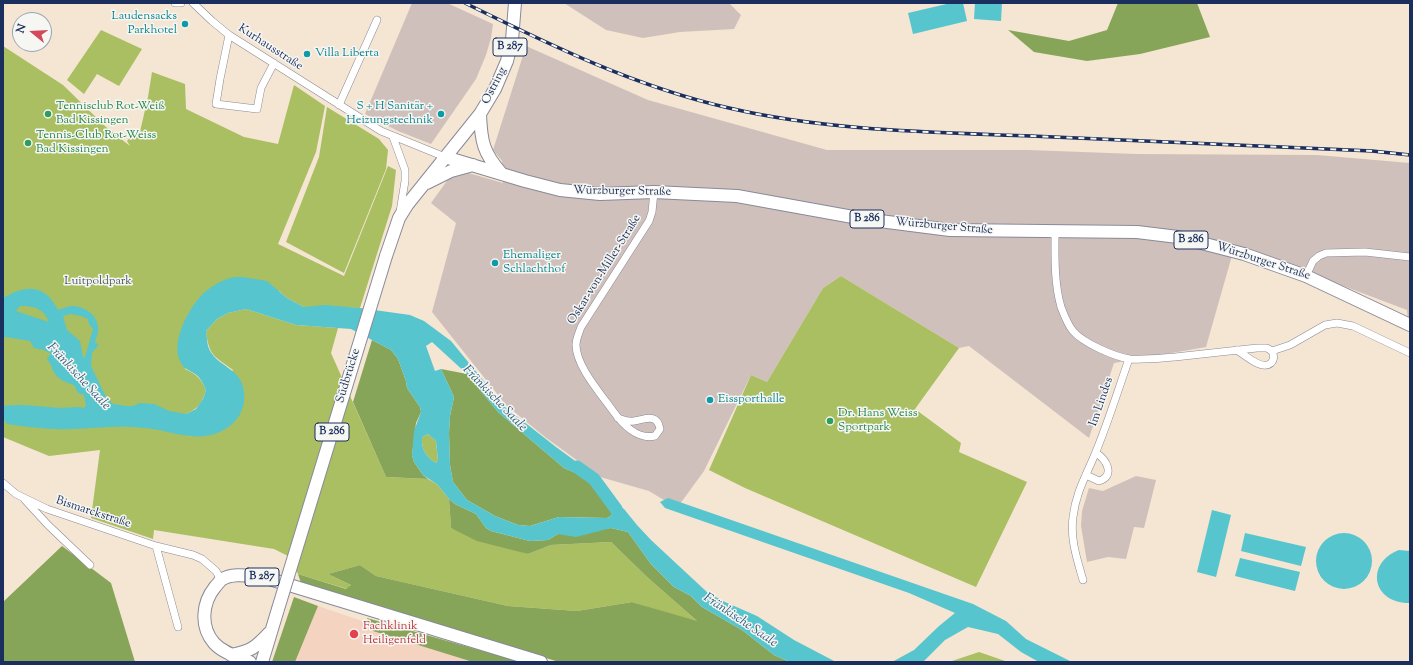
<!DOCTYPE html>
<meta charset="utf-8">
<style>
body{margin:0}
#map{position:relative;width:1413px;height:665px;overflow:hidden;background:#f5e5d3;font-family:"Sorts Mill Goudy",serif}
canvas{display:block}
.frame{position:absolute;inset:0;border:4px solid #1b2f5e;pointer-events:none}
.north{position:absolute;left:12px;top:12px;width:40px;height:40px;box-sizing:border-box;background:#f6f6f2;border:1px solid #9ea6b7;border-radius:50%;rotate:288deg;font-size:11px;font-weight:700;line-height:16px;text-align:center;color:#1b2f5e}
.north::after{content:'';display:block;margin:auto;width:14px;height:18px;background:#d1495b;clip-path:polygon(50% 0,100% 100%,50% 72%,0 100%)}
</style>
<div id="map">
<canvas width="1413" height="665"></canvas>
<div class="frame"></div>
<div class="north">N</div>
</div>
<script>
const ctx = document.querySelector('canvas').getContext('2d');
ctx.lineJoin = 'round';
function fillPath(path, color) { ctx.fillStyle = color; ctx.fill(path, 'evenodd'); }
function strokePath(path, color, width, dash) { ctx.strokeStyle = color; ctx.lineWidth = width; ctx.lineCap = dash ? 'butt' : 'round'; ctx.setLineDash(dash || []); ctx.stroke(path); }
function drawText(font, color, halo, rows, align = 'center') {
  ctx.font = font + ' "Sorts Mill Goudy",serif'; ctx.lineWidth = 3; ctx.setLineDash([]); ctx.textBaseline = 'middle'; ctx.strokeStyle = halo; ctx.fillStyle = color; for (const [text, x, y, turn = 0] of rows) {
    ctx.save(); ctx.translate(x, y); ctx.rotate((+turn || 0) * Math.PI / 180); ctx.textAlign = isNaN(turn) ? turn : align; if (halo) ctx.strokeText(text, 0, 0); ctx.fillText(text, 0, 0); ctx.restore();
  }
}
const built = new Path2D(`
 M 318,606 L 483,662 L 295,662 Z`);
const industrial = new Path2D(`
 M 412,3 L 447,3 L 493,24 L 491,38 L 486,55 L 476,79 L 431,144 L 398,131 L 365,114 Z
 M 564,3 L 729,3 L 741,15 L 734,29 L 680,32 L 643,38 L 606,30 Z
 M 526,46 L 648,100 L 827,150 L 1028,150 L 1137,154 L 1317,155 L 1410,163 L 1410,342 L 1407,310 L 1235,245 L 1206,347 L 1114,363 L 1089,438 L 969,346 L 959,348 L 841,276 L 823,288 L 767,382 L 751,375 L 704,471 L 677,508 L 649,491 L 600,477 L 545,437 L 506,405 L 432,312 L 456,223 L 431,203 L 449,178 L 456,174 L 465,172 L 503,183 L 502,161 L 493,150 Z
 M 1136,476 L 1156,480 L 1144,528 L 1134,527 L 1126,559 L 1108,557 L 1087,562 L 1081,526 L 1082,511 L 1089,488 L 1103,491 Z`);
const green = new Path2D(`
 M 101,30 L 142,49 L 119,86 L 97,74 L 84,94 L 67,80 Z
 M 3,46 L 63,85 L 106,127 L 130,146 L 127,141 L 133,134 L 139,136 L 148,97 L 152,72 L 185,84 L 186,109 L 244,137 L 278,144 L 294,85 L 325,106 L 316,152 L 278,244 L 344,276 L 388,166 L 396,170 L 392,206 L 360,308 L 304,307 L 287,298 L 279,291 L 227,279 L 185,369 C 197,375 200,377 206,390 C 202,403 199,408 186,414 L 190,437 L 233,370 C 214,356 209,356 206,331 L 217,319 L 228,313 L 246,309 L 296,325 L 338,328 L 331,353 L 386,477 L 428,479 L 438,485 L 449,499 L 451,528 L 528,554 L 551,545 L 611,542 L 647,577 L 698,622 L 632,602 L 577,611 L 508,606 L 376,576 L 360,565 L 328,574 L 351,585 L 347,589 L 298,574 L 290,557 L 274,549 L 154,530 L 153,539 L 91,518 L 100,450 L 49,456 L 3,437 Z
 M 327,107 L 379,139 L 388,150 L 386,169 L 344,273 L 286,242 L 319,157 Z
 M 841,276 L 959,348 L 915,409 L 961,443 L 959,452 L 1027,482 L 976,587 L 745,488 L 709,470 L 751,375 L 767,382 L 823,288 Z
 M 428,434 L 436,441 L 438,460 L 436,463 C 426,457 421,449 422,437 Z
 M 979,652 L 1008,662 L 949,662 Z`);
const forest = new Path2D(`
 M 1118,3 L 1197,3 L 1210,37 L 1140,54 L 1087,61 L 1034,52 L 1008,30 L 1069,41 L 1107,30 Z
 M 372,340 L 391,350 L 398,359 L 406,381 L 407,388 L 420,407 L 421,412 L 416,423 L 412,455 L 414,462 L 423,475 L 428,479 L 386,477 L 353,402 Z
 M 441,369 L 467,374 L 498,412 L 564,468 L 589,479 L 614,514 L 607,518 L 559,517 L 530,526 L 518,525 L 495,516 L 467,500 L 453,482 L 450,465 L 449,433 L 450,416 L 454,397 Z
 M 449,499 L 455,504 L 476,514 L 486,528 L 491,531 L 530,541 L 548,540 L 558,534 L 611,528 L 624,531 L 628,532 L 651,564 L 674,587 L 691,596 L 702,607 L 742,630 L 774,655 L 790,662 L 559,662 L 301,583 L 298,574 L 346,589 L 351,585 L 328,574 L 360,565 L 376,576 L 508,606 L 577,611 L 632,602 L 697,621 L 647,577 L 611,542 L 551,545 L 528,554 L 477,541 L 451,528 Z
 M 62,546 L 111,583 L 135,662 L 3,662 L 3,602 Z
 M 294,597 L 318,606 L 295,662 L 272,662 Z
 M 367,618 L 521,662 L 473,662 L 373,631 Z`);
const water = new Path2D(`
 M 951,3 L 963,3 L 967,21 L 913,34 L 908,13 Z
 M 975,3 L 1002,3 L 1001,21 L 974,19 Z
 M 243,277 L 267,281 L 287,298 L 304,307 L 325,305 L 360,308 L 410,315 L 424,321 L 451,341 L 505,407 L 556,447 L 593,474 L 589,479 L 564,468 L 498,412 L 467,374 L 432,342 L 426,346 L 435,371 L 441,369 L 454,397 L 450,416 L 449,433 L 450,465 L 453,482 L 467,500 L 495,516 L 518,525 L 530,526 L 559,517 L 607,518 L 614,514 L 610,500 L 624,509 L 637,525 L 651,540 L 708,593 L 725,602 L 757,616 L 794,640 L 836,662 L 790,662 L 774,655 L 742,630 L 702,607 L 691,596 L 674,587 L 651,564 L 628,532 L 611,528 L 576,537 L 558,534 L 548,540 L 530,541 L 491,531 L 486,528 L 476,514 L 455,504 L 449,499 L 438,485 L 423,475 L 414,462 L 412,455 L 414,431 L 421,412 L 420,407 L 407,388 L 406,381 L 398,359 L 391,350 L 351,329 L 296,325 L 246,309 L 228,313 L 217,319 L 206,331 C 207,336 207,342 208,346 C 215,369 248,366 244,402 C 241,421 225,433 206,436 C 187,438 171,432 153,429 C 146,428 138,427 131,427 C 111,426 91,429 71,429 C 49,430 28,427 7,424 L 3,418 L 3,406 C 23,403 42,407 62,408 C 69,408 77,406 84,408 L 86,406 L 84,395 L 78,393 L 74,385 C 67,383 57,379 54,372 C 51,368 52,364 48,361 L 47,358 L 51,354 L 44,350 L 34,348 L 30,341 L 6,337 L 3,338 L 3,298 C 26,284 45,284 58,310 C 63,308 69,306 74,306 C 85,307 97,315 98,327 C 99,332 96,338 95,343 L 99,344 L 92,353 L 91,366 L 106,397 L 113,404 L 126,406 L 133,406 L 140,403 L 154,404 L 169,411 L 186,414 L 196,409 L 203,399 L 206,390 C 203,384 201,378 195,374 C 188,369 184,370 180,361 C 170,341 191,303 206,291 C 211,287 221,281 227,279 C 232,277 238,277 243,277 ZM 20,306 C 34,306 43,308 49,322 L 16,311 ZM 70,314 L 81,316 L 88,319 L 89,324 L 93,329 L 85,357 L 83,357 L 80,341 L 67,330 L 63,316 ZM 428,434 L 436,441 L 438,460 L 436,463 C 426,457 421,449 422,437 Z
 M 668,498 L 973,604 L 1006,621 L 1026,639 L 1072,662 L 1039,662 L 1021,652 L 998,634 L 968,627 L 945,640 L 923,662 L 892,662 L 914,650 L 939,626 L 955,613 L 909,593 L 665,508 L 660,502 Z
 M 1212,510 L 1231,515 L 1216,577 L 1197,572 Z
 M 1245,533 L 1306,547 L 1301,566 L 1241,551 Z
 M1316 561a28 28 0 1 1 56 0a28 28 0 1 1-56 0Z
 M 1399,550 L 1410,551 L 1410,603 L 1409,603 C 1372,603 1365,563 1399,550 Z
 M 1240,558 L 1300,572 L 1295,591 L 1235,576 Z`);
const river = new Path2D(`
 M 577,467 L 594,479 L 616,509 L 619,516`);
const street = new Path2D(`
 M 175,3 L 181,3
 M 193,3 L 212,21 L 229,35 L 381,131 L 445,157
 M 229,35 L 220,79 L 216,104 L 257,109 L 261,88 L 274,63
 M 339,105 L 377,20
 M 393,137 L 405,170 L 405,181 L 400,212
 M 1055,231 C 1055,256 1054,283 1061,307 C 1064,315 1068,325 1073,331 C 1083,343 1115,357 1130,359 C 1145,360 1161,358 1175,357 C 1203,354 1230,351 1257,348 L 1267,348 L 1272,351 L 1290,345 L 1325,325 L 1337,323 L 1353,326 L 1410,353
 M 1306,276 L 1313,261 L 1319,256 L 1326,253 L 1365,252 L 1410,257
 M 1237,350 C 1245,355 1262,371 1271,363 C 1275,359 1274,355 1272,351
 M 618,418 C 623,420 628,422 634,421 C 644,420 657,412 660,429 L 655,436 C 637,440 623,425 613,411 C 601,394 576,366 576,345 C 576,339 579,333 581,327 L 649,221 L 652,212 L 654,192
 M 1086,475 L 1099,481 C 1116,476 1106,459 1096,453
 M 3,483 L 16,494 L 47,509 L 156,546 L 193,555 L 202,559 L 216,571 L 221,580
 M 25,500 L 48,525 L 90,565
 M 156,546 L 178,627
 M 1083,580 C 1077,559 1070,539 1073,517 C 1076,492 1086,476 1095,454 C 1108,423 1118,390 1129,359`);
const primary = new Path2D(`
 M 480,114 C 481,141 483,153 502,174
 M 445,157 L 525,181 L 560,190 L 600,194 L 654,192 L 737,196 L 864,219 L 950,230 L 1137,232 L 1178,237 L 1244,254 L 1306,276 L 1410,325
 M 427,183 L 451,171 L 473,165
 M 386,256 L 399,218 L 407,205 L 480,114 L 495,89 L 507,61 L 512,40 L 515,3
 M 231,655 C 251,651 255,648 269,633
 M 250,662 C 238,657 223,653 214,643 C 200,627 202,603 215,587 C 217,585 219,582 221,580 C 232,572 250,576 263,577 L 541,662
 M 262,662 L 278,609`);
const rail = new Path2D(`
 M 465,3 C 550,45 636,87 729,108 C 828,131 930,132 1031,136 C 1145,141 1259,146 1372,151 L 1410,155`);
const primaryBridge = new Path2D(`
 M 278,609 L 386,256`);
const markers = [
 [185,24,4,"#0f9aa8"],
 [307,54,4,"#0f9aa8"],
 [48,114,4,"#2e9e5b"],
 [441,114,4,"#0f9aa8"],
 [28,143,4,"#2e9e5b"],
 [495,263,4,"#0f9aa8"],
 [710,400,4,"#0f9aa8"],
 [830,421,4,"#2e9e5b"],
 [354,634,5,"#e0444e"]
];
const shields = [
 [510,47,34],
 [867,219,34],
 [1191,240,34],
 [332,432,34],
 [262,577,34]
];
const shieldNames = [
 ["B 287",510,47],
 ["B 286",867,219],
 ["B 286",1191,240],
 ["B 286",332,432],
 ["B 287",262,577]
];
const cultureNames = [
 ["Laudensacks",177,17,"right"],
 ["Parkhotel",177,31,"right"],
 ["Villa Liberta",315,54],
 ["S + H Sanitär +",433,107,"right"],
 ["Heizungstechnik",433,121,"right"],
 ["Ehemaliger",503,256],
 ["Schlachthof",503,270],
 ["Eissporthalle",718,400]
];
const streetNames = [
 ["Kurhausstraße",270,48,33],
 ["Ostring",495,86,-63],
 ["Würzburger Straße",622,192,1],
 ["Würzburger Straße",944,227,5],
 ["Würzburger Straße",1263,262,18],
 ["Oskar-von-Miller-Straße",605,270,-58],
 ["Südbrücke",349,376,-73],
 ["Im Lindes",1102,402,-71],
 ["Bismarckstraße",93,513,18]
];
const leisureNames = [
 ["Tennisclub Rot-Weiß",56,107],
 ["Bad Kissingen",56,121],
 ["Tennis-Club Rot-Weiss",36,136],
 ["Bad Kissingen",36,150],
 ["Dr. Hans Weiss",838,414],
 ["Sportpark",838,428]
];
const parkNames = [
 ["Luitpoldpark",98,282]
];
const healthNames = [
 ["Fachklinik",363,627],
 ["Heiligenfeld",363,641]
];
const waterNames = [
 ["Fränkische Saale",78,377,47],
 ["Fränkische Saale",494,399,46],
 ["Fränkische Saale",740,621,34]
];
fillPath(built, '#f4d3c0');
fillPath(industrial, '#d0c0bc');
fillPath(green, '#aabe62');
fillPath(forest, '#87a558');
fillPath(water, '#57c5cd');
strokePath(river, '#57c5cd', 13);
strokePath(street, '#888a98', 8);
strokePath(primary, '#888a98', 14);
strokePath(street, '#fff', 7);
strokePath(primary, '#fff', 12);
strokePath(rail, '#1b2f5e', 3.5);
strokePath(rail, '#f6f6f2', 2, [6]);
strokePath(primaryBridge, '#888a98', 14, []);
strokePath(primaryBridge, '#fff', 12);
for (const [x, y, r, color] of markers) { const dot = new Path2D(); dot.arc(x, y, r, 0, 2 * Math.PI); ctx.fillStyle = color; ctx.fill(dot); strokePath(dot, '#f6f6f2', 1.5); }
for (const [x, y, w] of shields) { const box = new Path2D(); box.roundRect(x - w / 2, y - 9, w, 18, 3); ctx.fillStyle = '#f6f6f2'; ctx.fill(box); strokePath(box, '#1b2f5e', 1); }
drawText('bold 11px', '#1b2f5e', null, shieldNames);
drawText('12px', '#0d838f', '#f6f6f2', cultureNames, 'left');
drawText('12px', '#1b2f5e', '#f6f6f2', streetNames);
drawText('12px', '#27864d', '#f6f6f2', leisureNames, 'left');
drawText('12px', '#465a5f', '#f6f6f2', parkNames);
drawText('12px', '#be3a42', '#f6f6f2', healthNames, 'left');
drawText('italic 13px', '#2d5c7f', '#f6f6f2', waterNames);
</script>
